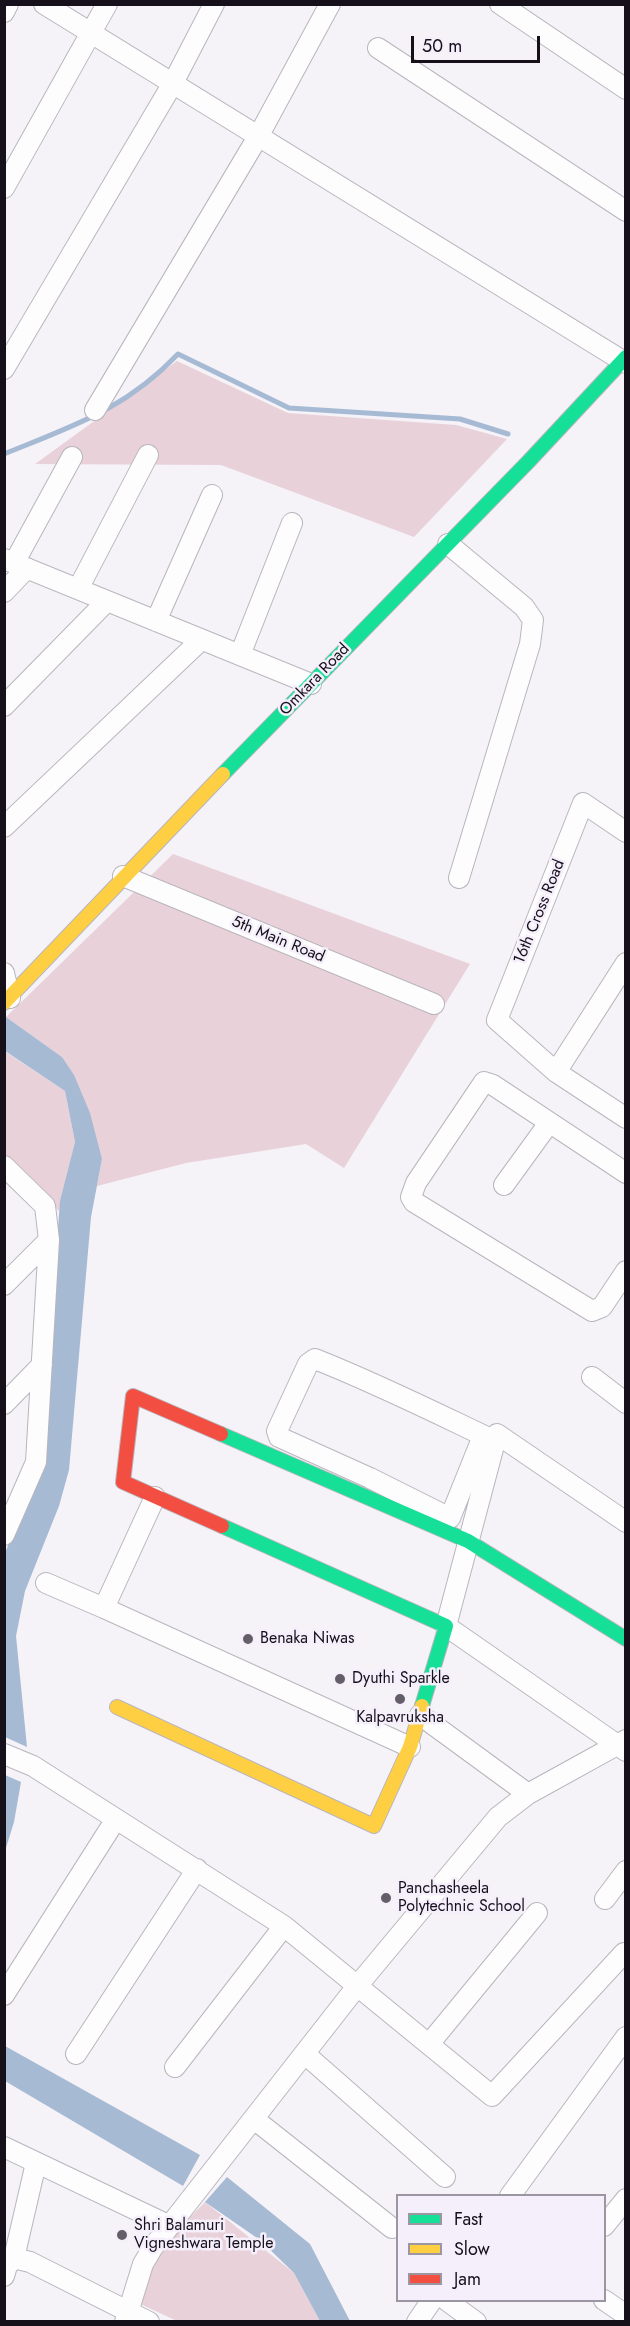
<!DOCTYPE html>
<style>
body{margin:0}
#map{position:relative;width:630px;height:2326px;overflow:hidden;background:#f5f2f8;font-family:Jost,sans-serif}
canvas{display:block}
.frame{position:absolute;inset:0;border:6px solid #15101a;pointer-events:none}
.legend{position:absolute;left:396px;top:2194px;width:210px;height:108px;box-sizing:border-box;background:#f5effb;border:2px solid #9b96a1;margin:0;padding:8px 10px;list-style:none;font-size:18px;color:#15101a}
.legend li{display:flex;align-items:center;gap:12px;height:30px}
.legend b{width:30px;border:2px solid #9b96a1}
.scale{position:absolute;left:411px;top:36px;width:129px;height:27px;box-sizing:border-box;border:3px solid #15101a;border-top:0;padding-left:8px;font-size:18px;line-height:21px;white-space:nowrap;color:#15101a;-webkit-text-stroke:4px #f5effb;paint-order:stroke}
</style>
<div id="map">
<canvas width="630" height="2326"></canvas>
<div class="frame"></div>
<ul class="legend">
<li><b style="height:8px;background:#16e098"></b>Fast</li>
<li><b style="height:8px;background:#ffcf43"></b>Slow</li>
<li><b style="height:8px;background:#f24e42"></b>Jam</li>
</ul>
<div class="scale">50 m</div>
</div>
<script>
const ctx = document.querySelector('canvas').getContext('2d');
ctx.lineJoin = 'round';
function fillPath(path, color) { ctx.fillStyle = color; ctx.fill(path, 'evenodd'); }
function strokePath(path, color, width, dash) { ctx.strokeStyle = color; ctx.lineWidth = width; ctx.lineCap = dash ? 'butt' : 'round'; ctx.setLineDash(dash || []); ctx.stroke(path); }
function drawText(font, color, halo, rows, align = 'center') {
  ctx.font = font + ' Jost,sans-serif'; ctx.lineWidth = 5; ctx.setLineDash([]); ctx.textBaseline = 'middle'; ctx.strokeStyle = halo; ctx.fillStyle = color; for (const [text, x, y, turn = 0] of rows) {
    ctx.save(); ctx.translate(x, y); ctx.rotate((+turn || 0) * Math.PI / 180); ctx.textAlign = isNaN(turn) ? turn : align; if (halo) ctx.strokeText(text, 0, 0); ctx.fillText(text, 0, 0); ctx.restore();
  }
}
const green = new Path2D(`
 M 177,361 L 288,413 L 456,425 L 507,439 L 414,537 L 221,465 L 35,464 Z
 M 173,854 L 470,964 L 344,1168 L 306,1144 L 186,1163 L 97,1186 L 102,1159 L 62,1057 L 6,1017 Z
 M 4,1051 L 65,1091 L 75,1142 L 59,1211 L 5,1159 Z
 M 205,2202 L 294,2273 L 320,2321 L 177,2321 L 136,2302 L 159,2249 Z`);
const water = new Path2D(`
 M 6,1017 L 62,1057 L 74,1075 L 90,1113 L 102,1159 L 91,1217 L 69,1470 L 59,1506 L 25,1591 L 16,1636 L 27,1747 L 5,1737 L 4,1555 L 40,1471 L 60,1201 L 75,1142 L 65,1091 L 5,1051 Z
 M 5,1775 L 21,1782 L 14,1822 L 5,1851 Z
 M 5,2046 L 200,2155 L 183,2186 L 5,2081 Z
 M 227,2177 L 310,2244 L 350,2321 L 320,2321 L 294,2273 L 260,2240 L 205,2202 Z`);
const stream = new Path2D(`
 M 4,454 C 73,426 126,409 178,354 L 289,408 L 460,419 L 508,434`);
const street = new Path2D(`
 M 44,4 L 626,363
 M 500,4 L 626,89
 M 4,12 L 8,4
 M 378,48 L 626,211
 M 4,188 L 107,4
 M 4,369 L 173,83 L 214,4
 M 95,410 L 259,135 L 330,4
 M 448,544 L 524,607 L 533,620 L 530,644 L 459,878
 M 4,559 L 311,684
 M 14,563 L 72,457
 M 78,589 L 148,455
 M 4,592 L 27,568
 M 156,621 L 212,495
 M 240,655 L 292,523
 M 4,706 L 107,601
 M 4,827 L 201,640
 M 626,832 L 583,803 L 497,1020 L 556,1072 L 626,1118
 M 123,876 L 434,1004
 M 4,973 L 10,998
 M 556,1072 L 626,963
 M 4,1166 L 45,1206 L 49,1240 L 36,1462 L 4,1535
 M 626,1173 L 493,1085 L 484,1082 L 416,1183 L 411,1197 L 414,1202 L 592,1311 L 602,1307 L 626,1271
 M 504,1185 L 549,1123
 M 4,1285 L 49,1240
 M 592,1377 L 626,1403
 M 4,1404 L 42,1365
 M 483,1436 L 450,1518 L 370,1478 L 279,1437 L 277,1431 L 308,1364 L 315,1359 C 376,1383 436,1413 495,1441
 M 155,1497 L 104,1608 L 410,1747
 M 626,1522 L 497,1434 L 446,1626 L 626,1751
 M 46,1583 L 104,1608
 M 420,1715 L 528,1794
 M 4,1754 L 33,1766 L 284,1926
 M 605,1899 L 626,1871
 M 4,1995 L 116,1819
 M 429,2044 L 537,1913
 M 76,2054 L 197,1869
 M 305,2054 L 445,2177
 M 175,2067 L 284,1926 L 492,2096 L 624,1953
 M 254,2119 L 392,2228
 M 4,2147 L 170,2226
 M 510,2196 L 626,2037
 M 604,2226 L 626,2199
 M 14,2258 L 36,2163
 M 4,2276 L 7,2266 L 14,2258 L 30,2262 L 149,2322
 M 446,2300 L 476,2322
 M 604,2300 L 626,2315
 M 125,2322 L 143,2264 L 153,2247 L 358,1985 L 498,1817 L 528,1794 L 626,1740
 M 417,2322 L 432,2300`);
const fast = new Path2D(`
 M 223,774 L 529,461 L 626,357
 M 221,1434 L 468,1541 L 626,1639
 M 222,1526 L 446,1626 L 422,1706`);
const slow = new Path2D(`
 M 4,1003 L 223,774
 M 117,1707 L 374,1826 L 410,1747 L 422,1706`);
const jam = new Path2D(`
 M 221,1434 L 133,1396 L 123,1482 L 222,1526`);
const markers = [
 [248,1639,6,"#635f68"],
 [340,1679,6,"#635f68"],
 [400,1699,6,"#635f68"],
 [386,1898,6,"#635f68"],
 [122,2235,6,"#635f68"]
];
const streetNames = [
 ["Omkara Road",315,680,-46],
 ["16th Cross Road",540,912,-68],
 ["5th Main Road",278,940,22]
];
const poiNames = [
 ["Benaka Niwas",260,1639],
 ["Dyuthi Sparkle",352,1679],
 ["Kalpavruksha",400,1718,"center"],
 ["Panchasheela",398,1889],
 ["Polytechnic School",398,1907],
 ["Shri Balamuri",134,2226],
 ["Vigneshwara Temple",134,2244]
];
fillPath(green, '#e9d1d9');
fillPath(water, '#a6bad4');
strokePath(stream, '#a6bad4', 5);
strokePath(street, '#b9b5bd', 22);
strokePath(fast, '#b9b5bd', 16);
strokePath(slow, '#b9b5bd', 16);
strokePath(jam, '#b9b5bd', 16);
strokePath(street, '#fefdfe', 20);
strokePath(fast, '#16e098', 14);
strokePath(slow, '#ffcf43', 14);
strokePath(jam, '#f24e42', 14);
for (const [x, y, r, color] of markers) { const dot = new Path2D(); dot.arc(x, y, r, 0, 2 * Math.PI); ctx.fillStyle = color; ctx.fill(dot); strokePath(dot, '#f5effb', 2); }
drawText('16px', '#15101a', '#f5effb', streetNames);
drawText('16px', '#15101a', '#f5effb', poiNames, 'left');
</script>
